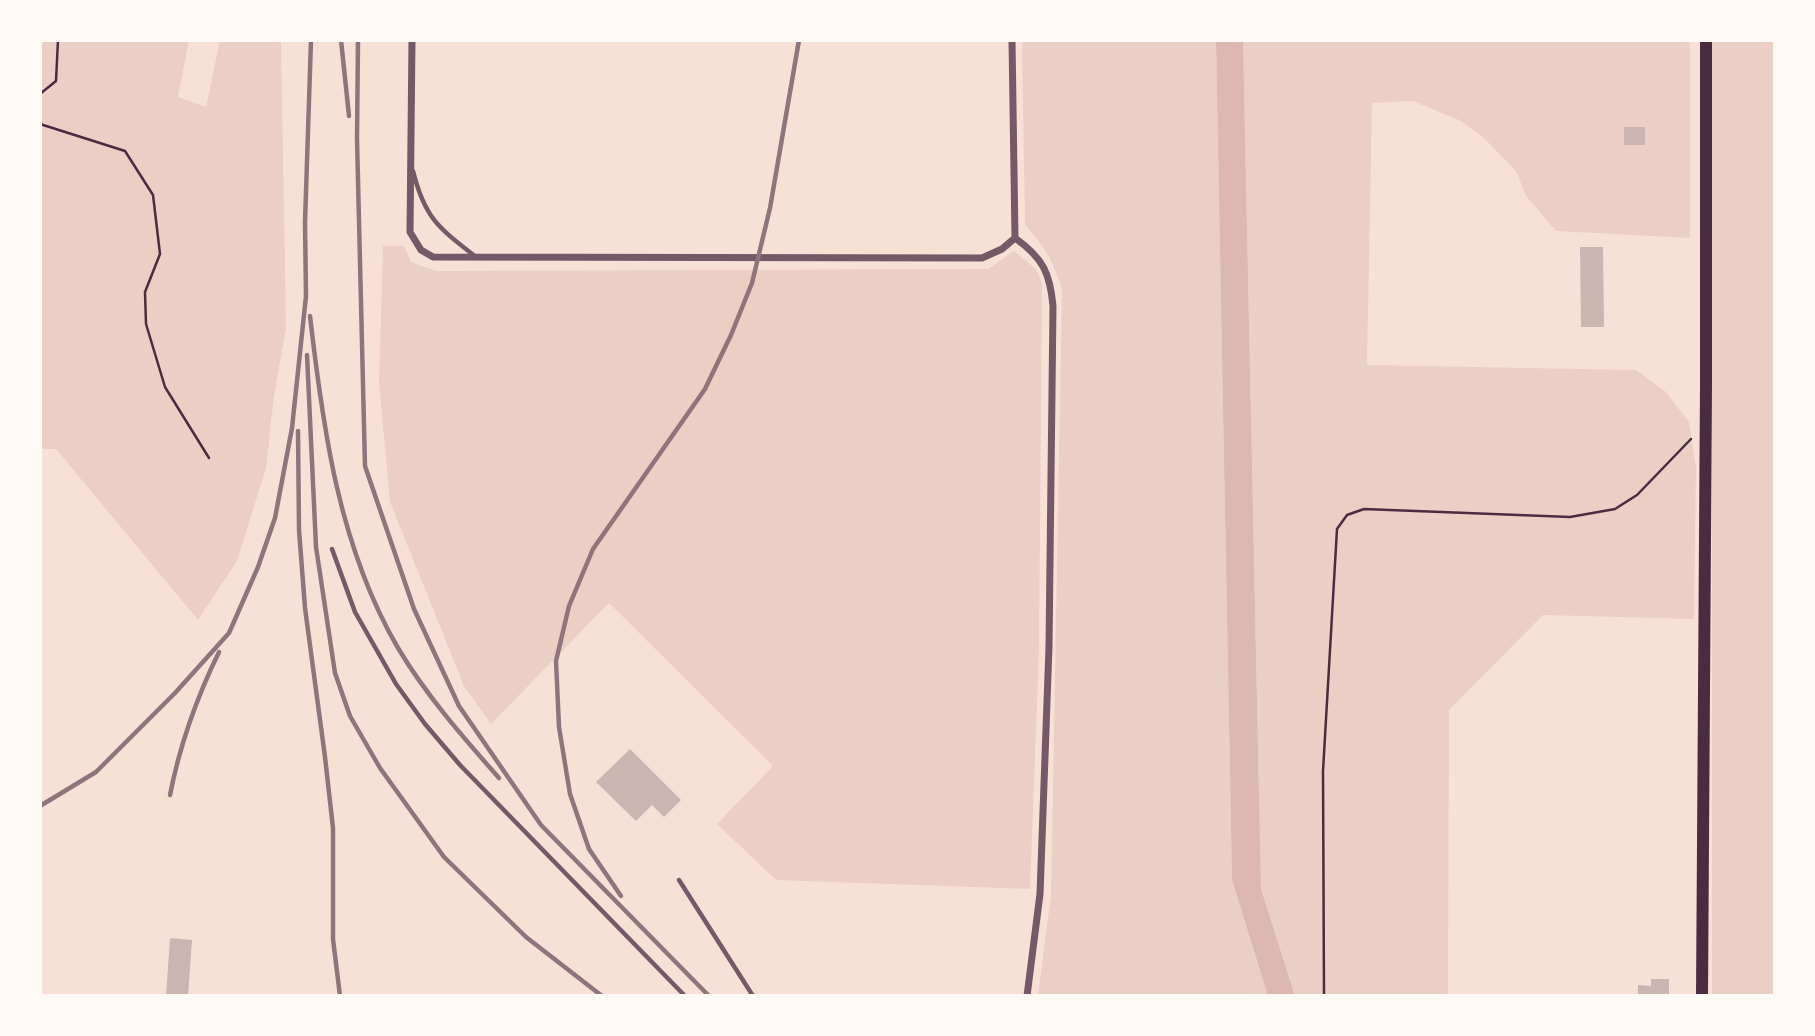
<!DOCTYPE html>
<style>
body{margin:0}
#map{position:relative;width:1815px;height:1036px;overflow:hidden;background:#f7e1d7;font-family:Lato,sans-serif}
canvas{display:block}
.frame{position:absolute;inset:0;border:42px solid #fffaf5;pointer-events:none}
</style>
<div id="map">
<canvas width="1815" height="1036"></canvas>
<div class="frame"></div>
</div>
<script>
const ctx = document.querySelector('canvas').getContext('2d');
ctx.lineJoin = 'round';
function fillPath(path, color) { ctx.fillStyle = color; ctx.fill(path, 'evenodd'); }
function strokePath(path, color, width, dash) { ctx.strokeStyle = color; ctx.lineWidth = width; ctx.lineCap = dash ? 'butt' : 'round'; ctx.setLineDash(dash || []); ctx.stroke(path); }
const green = new Path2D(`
 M 40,40 L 189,40 L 178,97 L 206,107 L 220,40 L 281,40 L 286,328 L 274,396 L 266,468 L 237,561 L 198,620 L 56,449 L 40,449 Z
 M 1022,40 L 1216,40 L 1232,880 L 1268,996 L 1038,996 L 1051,895 L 1062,289 C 1054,263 1044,245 1025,225 Z
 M 1243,40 L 1690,40 L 1690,238 L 1556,231 L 1526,196 L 1516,171 L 1484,138 L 1461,121 L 1413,101 L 1372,103 L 1367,365 L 1636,370 L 1666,392 L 1689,422 L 1696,468 L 1694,619 L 1543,615 L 1449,710 L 1448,996 L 1295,996 L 1261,889 Z
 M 1712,40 L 1775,40 L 1775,996 L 1712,996 Z
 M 383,246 L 404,246 L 411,262 L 436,271 L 988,269 L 1014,251 L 1036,269 L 1042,283 L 1039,651 L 1030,889 L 776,880 L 717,824 L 773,766 L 609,603 L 491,724 L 464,686 L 390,502 L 379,383 Z`);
const water = new Path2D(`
 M 1216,40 L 1243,40 L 1261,889 L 1295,996 L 1268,996 L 1232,880 Z`);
const building = new Path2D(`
 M 1624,127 L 1645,127 L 1645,145 L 1624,145 Z
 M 1580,247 L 1603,247 L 1604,327 L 1581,327 Z
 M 630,749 L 681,800 L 664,817 L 652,805 L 636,821 L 596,782 Z
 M 170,938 L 192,940 L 188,996 L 166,996 Z
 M 1651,979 L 1669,979 L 1669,996 L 1638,996 L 1638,985 L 1651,986 Z`);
const path = new Path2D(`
 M 40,94 L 56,81 L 58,40
 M 40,124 L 125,151 L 153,195 L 160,254 L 145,292 L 146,324 L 165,387 L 209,458
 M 1324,996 L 1323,771 L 1337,529 L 1347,515 L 1364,509 L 1570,517 L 1615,509 L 1637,495 L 1691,439`);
const service = new Path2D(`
 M 413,171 C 425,219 439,228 476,257
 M 332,549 L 355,612 L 396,684 L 425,724 L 460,765 L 685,996
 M 679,880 L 753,996`);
const minor = new Path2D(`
 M 412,40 L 410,232 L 421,250 L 433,257 L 982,258 L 1002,249 L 1015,238
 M 1012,40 L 1015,238 C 1043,258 1050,273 1053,306 L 1049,647 L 1040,894 L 1027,996`);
const secondary = new Path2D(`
 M 1702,996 L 1706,385 L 1706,40`);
const rail = new Path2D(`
 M 341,40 L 349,116
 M 358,40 L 357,139 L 365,466 L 414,609 L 459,706 L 541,825 L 709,996
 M 310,316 C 323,429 339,547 398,648 C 426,695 462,736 499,778
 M 307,355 L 316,547 L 335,673 L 350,716 L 380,768 L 444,857 L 526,937 L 602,996
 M 298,431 L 299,530 L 305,608 L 325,757 L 333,828 L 333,939 L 340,996
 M 170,795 C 180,744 196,699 219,652
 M 40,806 L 96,772 L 175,693 L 229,633 L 258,567 L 275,518 L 292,428 L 306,296 L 305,222 L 311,40
 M 621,896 L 589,849 L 570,794 L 559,727 L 556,661 L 569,606 L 593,549 L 705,389 L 731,335 L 752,283 L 770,208 L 799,40`);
fillPath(green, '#ebcfc5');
fillPath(water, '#dcb8b0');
fillPath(building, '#ccb4b1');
strokePath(path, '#4a2c40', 2.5);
strokePath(service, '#755966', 4.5);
strokePath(minor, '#755966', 7);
strokePath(secondary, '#4a2c40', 12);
strokePath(rail, '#8f747c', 4.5);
</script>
